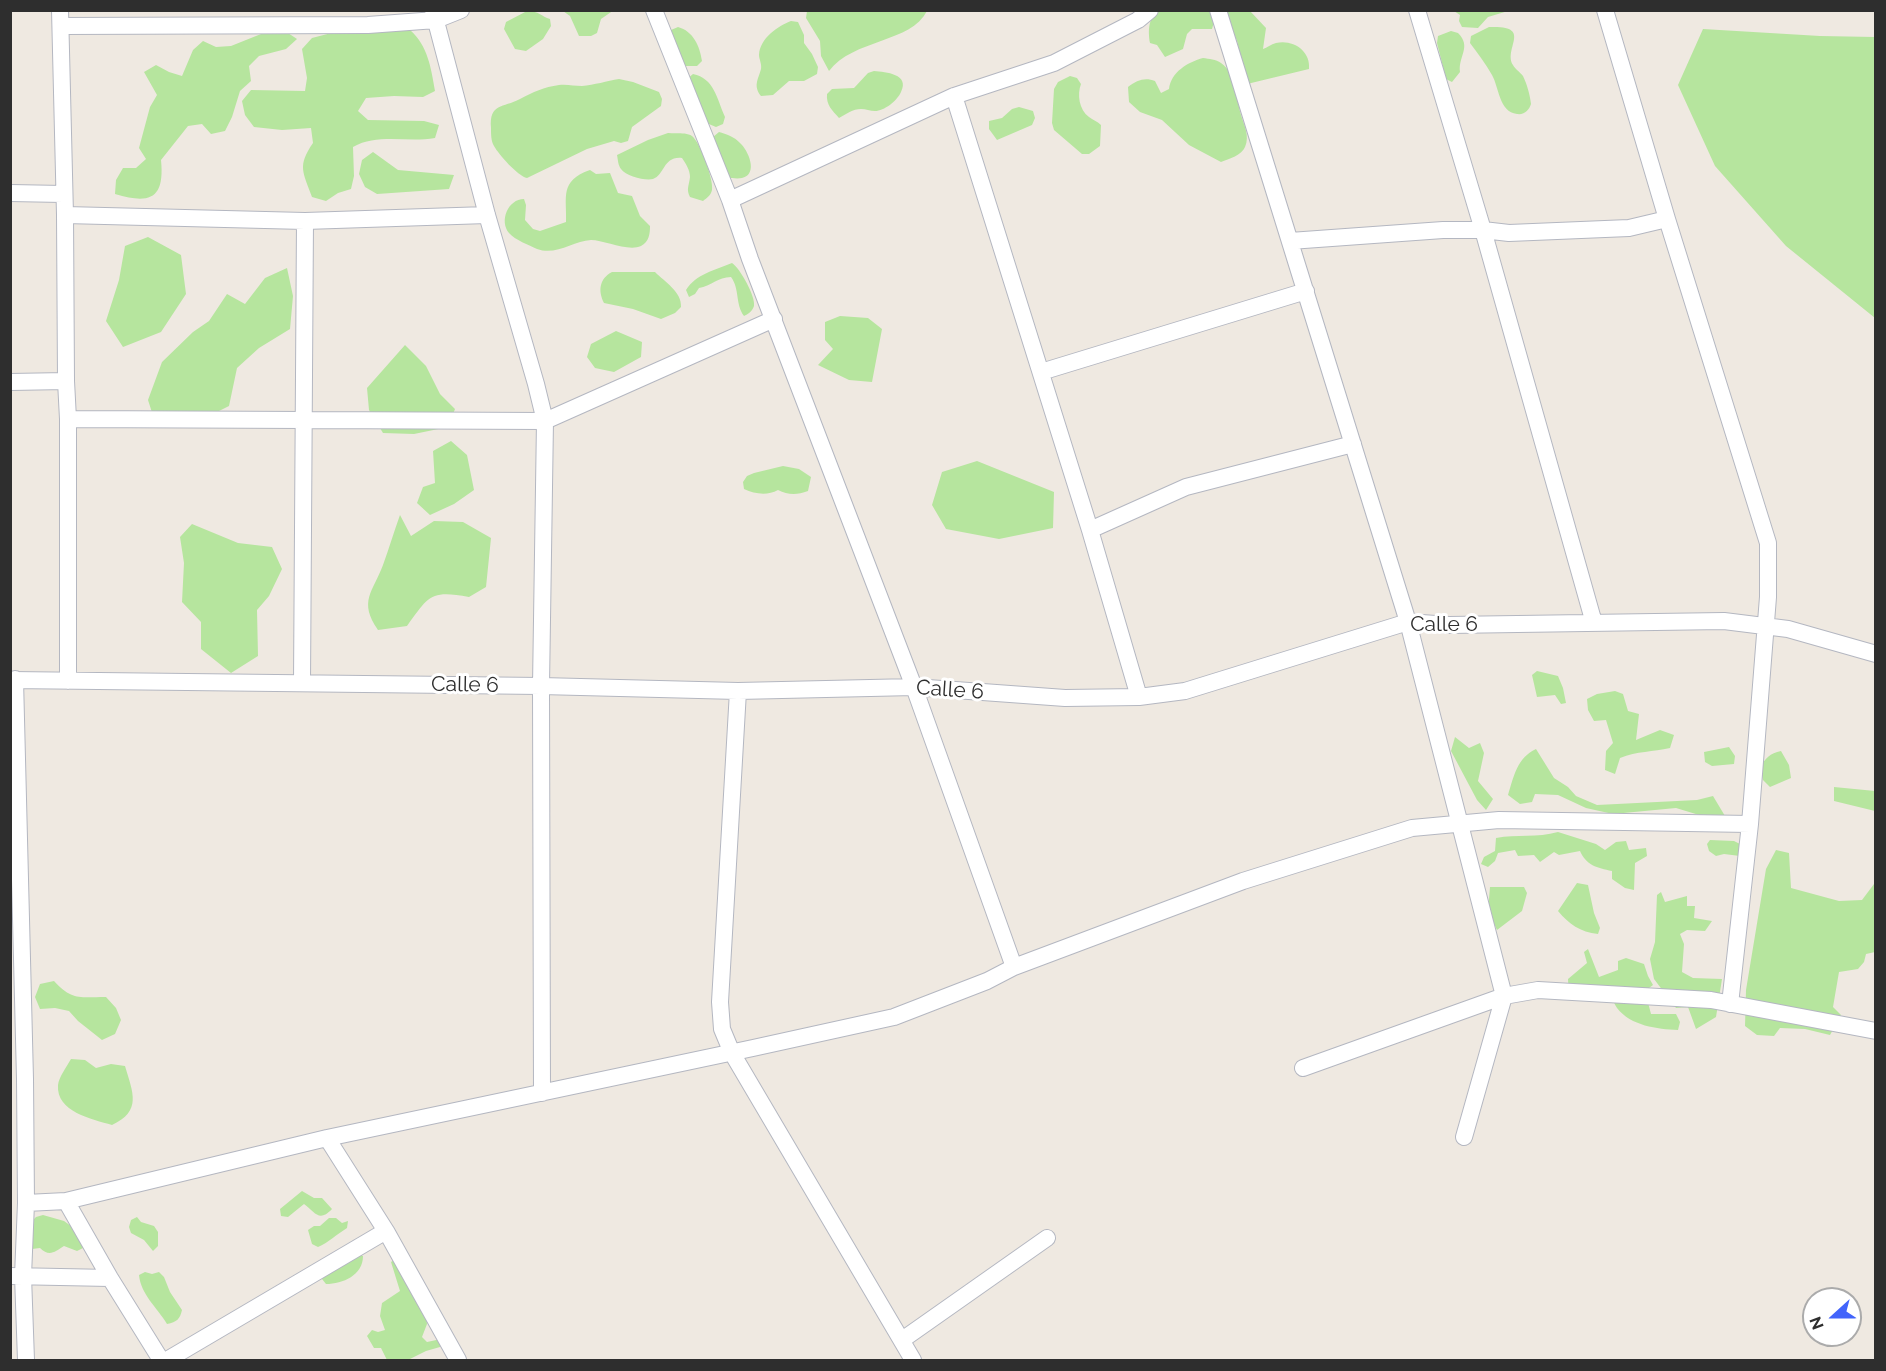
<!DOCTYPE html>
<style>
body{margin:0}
#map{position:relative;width:1886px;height:1371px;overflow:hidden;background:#efe9e1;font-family:Raleway,sans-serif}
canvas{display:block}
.frame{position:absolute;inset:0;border:12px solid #2e2e2e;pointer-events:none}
.north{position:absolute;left:1802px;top:1287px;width:60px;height:60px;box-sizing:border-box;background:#fff;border:2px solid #ababab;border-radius:50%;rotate:249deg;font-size:16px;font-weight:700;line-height:24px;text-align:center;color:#2e2e2e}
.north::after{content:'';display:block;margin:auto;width:21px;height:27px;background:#4264fb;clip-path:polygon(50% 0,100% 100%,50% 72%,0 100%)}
</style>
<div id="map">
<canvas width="1886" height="1371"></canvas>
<div class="frame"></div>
<div class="north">N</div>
</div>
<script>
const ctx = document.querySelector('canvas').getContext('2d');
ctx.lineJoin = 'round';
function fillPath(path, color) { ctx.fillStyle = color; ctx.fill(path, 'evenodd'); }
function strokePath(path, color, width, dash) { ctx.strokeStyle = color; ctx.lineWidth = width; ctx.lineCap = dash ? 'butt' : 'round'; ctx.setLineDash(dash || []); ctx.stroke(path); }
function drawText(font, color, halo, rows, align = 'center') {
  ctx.font = font + ' Raleway,sans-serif'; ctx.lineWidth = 6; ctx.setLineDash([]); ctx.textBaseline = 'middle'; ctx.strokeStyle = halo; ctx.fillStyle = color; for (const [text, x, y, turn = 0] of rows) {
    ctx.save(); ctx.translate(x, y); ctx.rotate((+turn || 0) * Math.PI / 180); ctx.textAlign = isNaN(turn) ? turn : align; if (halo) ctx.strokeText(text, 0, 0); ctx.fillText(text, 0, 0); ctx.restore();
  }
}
const green = new Path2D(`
 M 614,10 L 601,19 L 597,33 L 591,36 L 579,36 L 570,16 L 563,11 Z
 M 527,11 C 537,10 541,16 550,19 L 551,26 L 543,39 L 526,51 L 515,49 L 504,29 L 506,22 Z
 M 807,11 L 807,10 L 927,11 C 911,43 853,39 829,71 L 821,56 L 820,41 L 806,18 Z
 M 1159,11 L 1210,11 L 1214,22 L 1212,29 L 1192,29 L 1187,34 L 1183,49 L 1165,57 L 1157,45 L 1150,43 C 1148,31 1148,17 1159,11 Z
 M 1225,11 L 1250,11 L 1266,28 L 1263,49 C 1267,48 1271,44 1276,43 C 1293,39 1311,51 1309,69 L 1247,84 L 1237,41 Z
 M 1454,11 L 1508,11 L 1488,17 L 1478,28 L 1462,27 L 1459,21 L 1460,15 Z
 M 791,21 L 798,22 L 804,35 L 804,43 L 812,54 L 818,67 L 817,74 L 804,81 L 789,81 L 773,95 L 761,96 C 753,86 758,80 761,69 C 762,64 759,59 759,55 C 760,38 778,26 791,21 Z
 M 678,27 C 693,31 700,46 702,61 L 697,66 L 684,66 L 667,36 L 671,30 Z
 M 1489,27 C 1534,25 1503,48 1513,65 C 1515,69 1520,72 1523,76 C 1527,84 1530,95 1531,104 C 1529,110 1525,115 1517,114 C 1499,112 1499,87 1492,75 C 1486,64 1478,54 1470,43 L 1471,36 Z
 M 1703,29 L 1820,36 L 1875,37 L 1875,318 L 1786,246 L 1715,166 L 1678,85 Z
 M 271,30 L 285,31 L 297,39 L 286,49 L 259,56 L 249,66 L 251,81 L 240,91 L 232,117 L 225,131 L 211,134 L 202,124 L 188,126 L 161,160 C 165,200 149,204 115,194 L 116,180 L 123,168 L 136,168 L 146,159 L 139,148 L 150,107 L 157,95 L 144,72 L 156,65 L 169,72 L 182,76 L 193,50 L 203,41 L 216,47 L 231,46 Z
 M 410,30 C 428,46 431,68 435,91 L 423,97 L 394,96 L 366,98 L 358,111 L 368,120 L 424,121 L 439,125 L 435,138 C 408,143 378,133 353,147 L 354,176 L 351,189 L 338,193 L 326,201 L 312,197 C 303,172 297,166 313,143 L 311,128 L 282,130 L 254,127 L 245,115 L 242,101 L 251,90 L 305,91 L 307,78 L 302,49 L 312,38 L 339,31 Z
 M 1451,31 L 1458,33 C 1472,47 1458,56 1460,72 L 1452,82 L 1446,79 L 1437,43 L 1438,36 Z
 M 1203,58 C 1209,59 1216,59 1221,63 C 1237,74 1236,98 1241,115 C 1244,125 1250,136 1245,147 C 1242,155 1229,159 1221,162 L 1189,145 L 1162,120 L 1140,112 L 1129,102 L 1128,87 C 1137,80 1145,77 1155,81 L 1161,93 L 1169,89 C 1171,72 1188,62 1203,58 Z
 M 874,71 C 886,72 910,74 901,92 C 897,101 884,111 875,111 C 870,111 866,109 861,109 C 853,109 846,114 839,118 C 832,110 826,105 827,94 L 832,89 L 854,88 L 868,73 Z
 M 693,74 C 714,78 717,99 725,117 L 723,124 L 716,127 L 704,122 L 687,79 Z
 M 1070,76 L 1077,78 L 1081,84 C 1077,94 1079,110 1089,117 C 1093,120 1097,121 1101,125 L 1100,146 L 1089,154 L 1082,154 L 1054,130 L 1052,123 L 1054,89 L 1058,82 Z
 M 619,79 L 633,82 L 659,92 L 662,99 L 661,106 L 632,127 L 628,141 L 621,143 L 614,141 L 587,149 L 527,178 C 518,176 499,155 494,146 C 491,141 491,134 491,128 C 489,103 503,108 520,99 C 533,92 544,87 559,85 C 567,84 574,86 582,86 C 594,85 607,81 619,79 Z
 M 1019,107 L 1033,111 L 1035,118 L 1032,125 L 997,140 L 989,129 L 989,121 L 1002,118 L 1012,109 Z
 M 719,132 C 726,134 735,137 740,143 C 748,150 759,174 742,178 C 738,179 731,178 728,178 L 713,137 Z
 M 668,133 C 675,134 686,132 692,136 C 700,142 714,180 712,190 C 711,195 707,198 703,201 L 690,197 C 686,189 689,186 690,177 C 690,170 686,164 682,158 C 663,156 665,175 653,179 C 645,181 626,176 621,169 C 618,165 618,160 617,155 L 648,140 Z
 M 373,152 L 398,170 L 454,175 L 449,189 L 377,194 L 365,187 L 359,174 L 362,160 Z
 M 590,170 L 596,174 L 610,173 L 618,193 L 632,196 L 640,216 L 650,226 C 650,234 649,242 641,246 C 628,252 604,240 591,240 C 573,241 556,256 537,249 C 529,245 515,240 509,233 C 499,221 508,199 524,199 L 526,205 L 525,220 L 533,229 L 540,231 L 566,222 C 567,197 559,181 590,170 Z
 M 148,237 L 181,255 L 186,294 L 161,332 L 123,347 L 106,321 L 119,280 L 125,246 Z
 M 732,263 C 740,268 756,297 754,306 C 752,312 748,314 744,316 C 735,304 740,289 731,277 C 718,277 711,286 699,288 L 695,294 L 689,297 L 686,290 C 696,274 715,270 732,263 Z
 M 287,268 L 293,296 L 290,329 L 259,348 L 237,368 L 229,406 L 187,427 L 157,428 L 148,400 L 162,362 L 193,332 L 209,321 L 227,294 L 245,304 L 265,278 Z
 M 612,272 L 655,272 C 665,282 682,292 681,307 L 675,313 L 661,319 L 633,309 L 604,303 C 598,291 599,279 612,272 Z
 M 840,316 L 868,318 L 882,329 L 872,382 L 849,380 L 818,365 L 833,349 L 825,340 L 825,322 Z
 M 616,331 L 642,342 L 641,357 L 614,372 L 595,368 L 587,357 L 591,344 Z
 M 405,345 L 426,366 L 440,394 L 455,409 L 448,427 L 414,434 L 383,433 L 369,410 L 367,388 Z
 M 451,441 L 467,455 L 474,490 L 454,504 L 430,515 L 417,503 L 423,487 L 435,483 L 433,451 Z
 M 977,461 L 1054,492 L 1053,528 L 999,539 L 946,529 L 932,505 L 942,472 Z
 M 783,466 L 799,469 L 811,477 L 808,491 C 797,495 788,495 778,490 C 767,496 755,494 744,489 L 743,482 L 747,476 L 754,473 Z
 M 400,515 L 411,536 L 434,521 L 463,522 L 491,538 L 486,587 L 469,597 C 430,590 429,596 407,626 L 378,630 C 358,601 373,592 383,565 C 389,548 394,532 400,515 Z
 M 192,524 L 238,543 L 272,547 L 282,569 L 269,596 L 257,610 L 258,656 L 231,673 L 201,649 L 201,622 L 182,602 L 184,563 L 180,537 Z
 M 1537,671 L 1558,676 L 1563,688 L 1566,703 L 1561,704 L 1555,695 L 1537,697 L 1532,675 Z
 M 1615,691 L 1623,694 L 1628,711 L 1639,714 L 1636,740 L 1660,730 L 1674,735 L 1670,748 C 1653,752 1637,751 1620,758 L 1615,774 L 1605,770 L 1606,751 L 1613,743 L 1606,720 L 1594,721 L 1588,710 L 1587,699 L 1597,694 Z
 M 1455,737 L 1469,748 L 1480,743 L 1484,753 L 1478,781 L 1493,799 L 1486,810 L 1477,800 L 1451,751 Z
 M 1729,747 L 1735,756 L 1734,764 L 1712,766 L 1705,762 L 1704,752 Z
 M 1536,749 L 1554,778 L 1568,787 L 1576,796 L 1597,805 L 1697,800 L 1713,796 L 1725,816 L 1709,818 L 1676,808 L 1613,814 L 1586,808 L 1558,795 L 1535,794 L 1532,802 L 1520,804 L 1508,795 C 1514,776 1517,758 1536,749 Z
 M 1781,751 L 1789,765 L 1791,778 L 1770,787 L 1763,780 L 1760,767 C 1765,759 1770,753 1781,751 Z
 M 1834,787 L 1875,791 L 1875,811 L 1834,801 Z
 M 1558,832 L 1596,844 L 1605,850 L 1616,842 L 1626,841 L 1629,850 L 1646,848 L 1647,856 L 1635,863 L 1634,890 L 1625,888 L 1612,879 L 1612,871 C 1597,868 1586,865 1580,851 L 1559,855 L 1554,852 L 1540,862 L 1534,855 L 1518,856 L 1515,850 L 1498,853 L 1495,861 L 1488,867 L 1481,864 L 1484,857 L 1495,851 L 1496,838 C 1517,834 1537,838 1558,832 Z
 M 1710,840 L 1734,841 L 1740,844 L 1740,856 L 1724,854 L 1716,856 L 1709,851 L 1707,844 Z
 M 1776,850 L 1789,853 L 1791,888 L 1839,901 L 1862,900 L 1874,884 L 1875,877 L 1875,952 L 1866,954 L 1864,962 L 1858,969 L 1839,972 L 1833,1007 L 1841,1015 L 1830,1035 L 1805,1029 L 1780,1028 L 1774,1036 L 1757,1035 L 1745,1026 L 1746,990 L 1766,869 Z
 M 1577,883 L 1588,885 L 1594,913 L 1600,928 L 1598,934 C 1580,932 1569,924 1558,911 Z
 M 1490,887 L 1524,887 L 1527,893 L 1522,911 L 1497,930 L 1488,911 Z
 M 1661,892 L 1665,902 L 1687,896 L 1687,906 L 1695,906 L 1694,918 L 1712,921 L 1705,931 L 1687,930 L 1680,934 L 1684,944 L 1682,972 L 1693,978 L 1722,979 L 1716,1017 L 1696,1029 L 1688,1007 L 1676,1008 L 1654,979 L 1650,959 L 1655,942 L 1657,895 Z
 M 1588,949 L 1599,977 L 1618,970 L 1618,961 L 1626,958 L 1644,964 L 1648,976 L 1653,985 L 1645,991 L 1651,1014 L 1676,1014 L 1680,1022 L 1678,1030 C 1657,1029 1631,1026 1617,1008 C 1613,1002 1610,993 1606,986 L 1569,998 L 1568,979 L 1587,963 L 1584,952 Z
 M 54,981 C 72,1001 81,997 106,997 L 116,1008 L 121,1020 L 115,1034 L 102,1040 L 78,1021 L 69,1011 L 55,1008 L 40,1009 L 35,997 L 40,984 Z
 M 71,1059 L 85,1060 L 96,1068 L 111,1064 L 125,1066 C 133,1093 142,1111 112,1125 C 92,1119 56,1112 58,1085 C 59,1077 67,1066 71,1059 Z
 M 302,1191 L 314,1198 L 322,1198 L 332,1209 C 319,1223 315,1212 304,1204 L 288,1217 L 281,1216 L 280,1209 Z
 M 43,1215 L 64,1221 L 82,1234 L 83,1248 L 77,1251 L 64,1246 C 55,1252 49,1257 40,1248 L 32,1249 L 31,1222 L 36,1217 Z
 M 137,1217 L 141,1222 L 154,1226 L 158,1232 L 158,1246 L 153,1251 L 144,1240 L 131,1233 L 129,1227 L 131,1220 Z
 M 329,1218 L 336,1218 L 342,1223 L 348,1221 L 347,1228 C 337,1234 328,1243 318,1247 L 312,1244 L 308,1230 L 314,1226 L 320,1226 Z
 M 357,1254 L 363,1256 C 363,1275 343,1284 326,1284 L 322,1279 L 326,1272 Z
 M 397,1258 L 426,1316 L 427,1324 L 422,1337 L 427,1342 L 441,1339 L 440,1347 L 426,1351 L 408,1360 L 387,1360 L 381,1348 L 374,1348 L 367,1336 L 372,1330 L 378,1332 L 385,1330 L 380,1316 L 382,1303 L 400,1291 L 391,1262 Z
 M 145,1272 L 152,1274 L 159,1272 L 164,1277 L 170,1292 L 182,1310 C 180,1319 177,1322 167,1324 C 157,1307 141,1295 139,1275 Z`);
const street = new Path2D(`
 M 60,10 L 65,215 L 66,381 L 68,419 L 68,681
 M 433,10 L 487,215 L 536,384 L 545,421 L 541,686 L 542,1093
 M 654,10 L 730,200 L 750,259 L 914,687 L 1014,967
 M 1218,10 L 1408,622 L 1504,996 L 1464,1137
 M 1417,10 L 1483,230 L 1594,623
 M 1605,10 L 1667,219 L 1768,543 L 1768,597 L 1750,824 L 1730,1004
 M 61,26 L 368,25 L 436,20 L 461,10
 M 954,96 L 1090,530 L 1139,697
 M 10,193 L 63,194
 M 730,200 L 954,96 L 1054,63 L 1138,20 L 1150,10
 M 65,215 L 305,221 L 487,215
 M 1290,241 L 1443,230 L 1483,230 L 1509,233 L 1629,228 L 1667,219
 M 1041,372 L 1306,291
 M 10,382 L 66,381
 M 68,419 L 545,421 L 774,319
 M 1090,530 L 1186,487 L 1353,444
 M 15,679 L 25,1079 L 26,1203 L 23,1276 L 26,1360
 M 10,680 L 541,686 L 738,691 L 914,687 L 1065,698 L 1139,697 L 1185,691 L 1408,622 L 1449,625 L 1724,621 L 1788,629 L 1876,654
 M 302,682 L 305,221
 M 738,691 L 720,1002 L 722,1029 L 732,1053 L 913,1360
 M 1303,1068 L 1504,996 L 1538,990 L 1711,1000 L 1876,1031
 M 327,1138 L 386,1231 L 458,1360
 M 66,1201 L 110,1278 L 161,1360
 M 26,1203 L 66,1201 L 327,1138 L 753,1048 L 894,1017 L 987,981 L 1014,967 L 1243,881 L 1412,828 L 1499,820 L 1750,824
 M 10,1276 L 110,1278
 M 902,1340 L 1047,1238
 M 167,1360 L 386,1231`);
const streetNames = [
 ["Calle 6",1444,625],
 ["Calle 6",465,685,1],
 ["Calle 6",950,690,4]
];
fillPath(green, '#b6e59e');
strokePath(street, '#b4b7c1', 18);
strokePath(street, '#fff', 16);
drawText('21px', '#2e2e2e', '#fff', streetNames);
</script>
